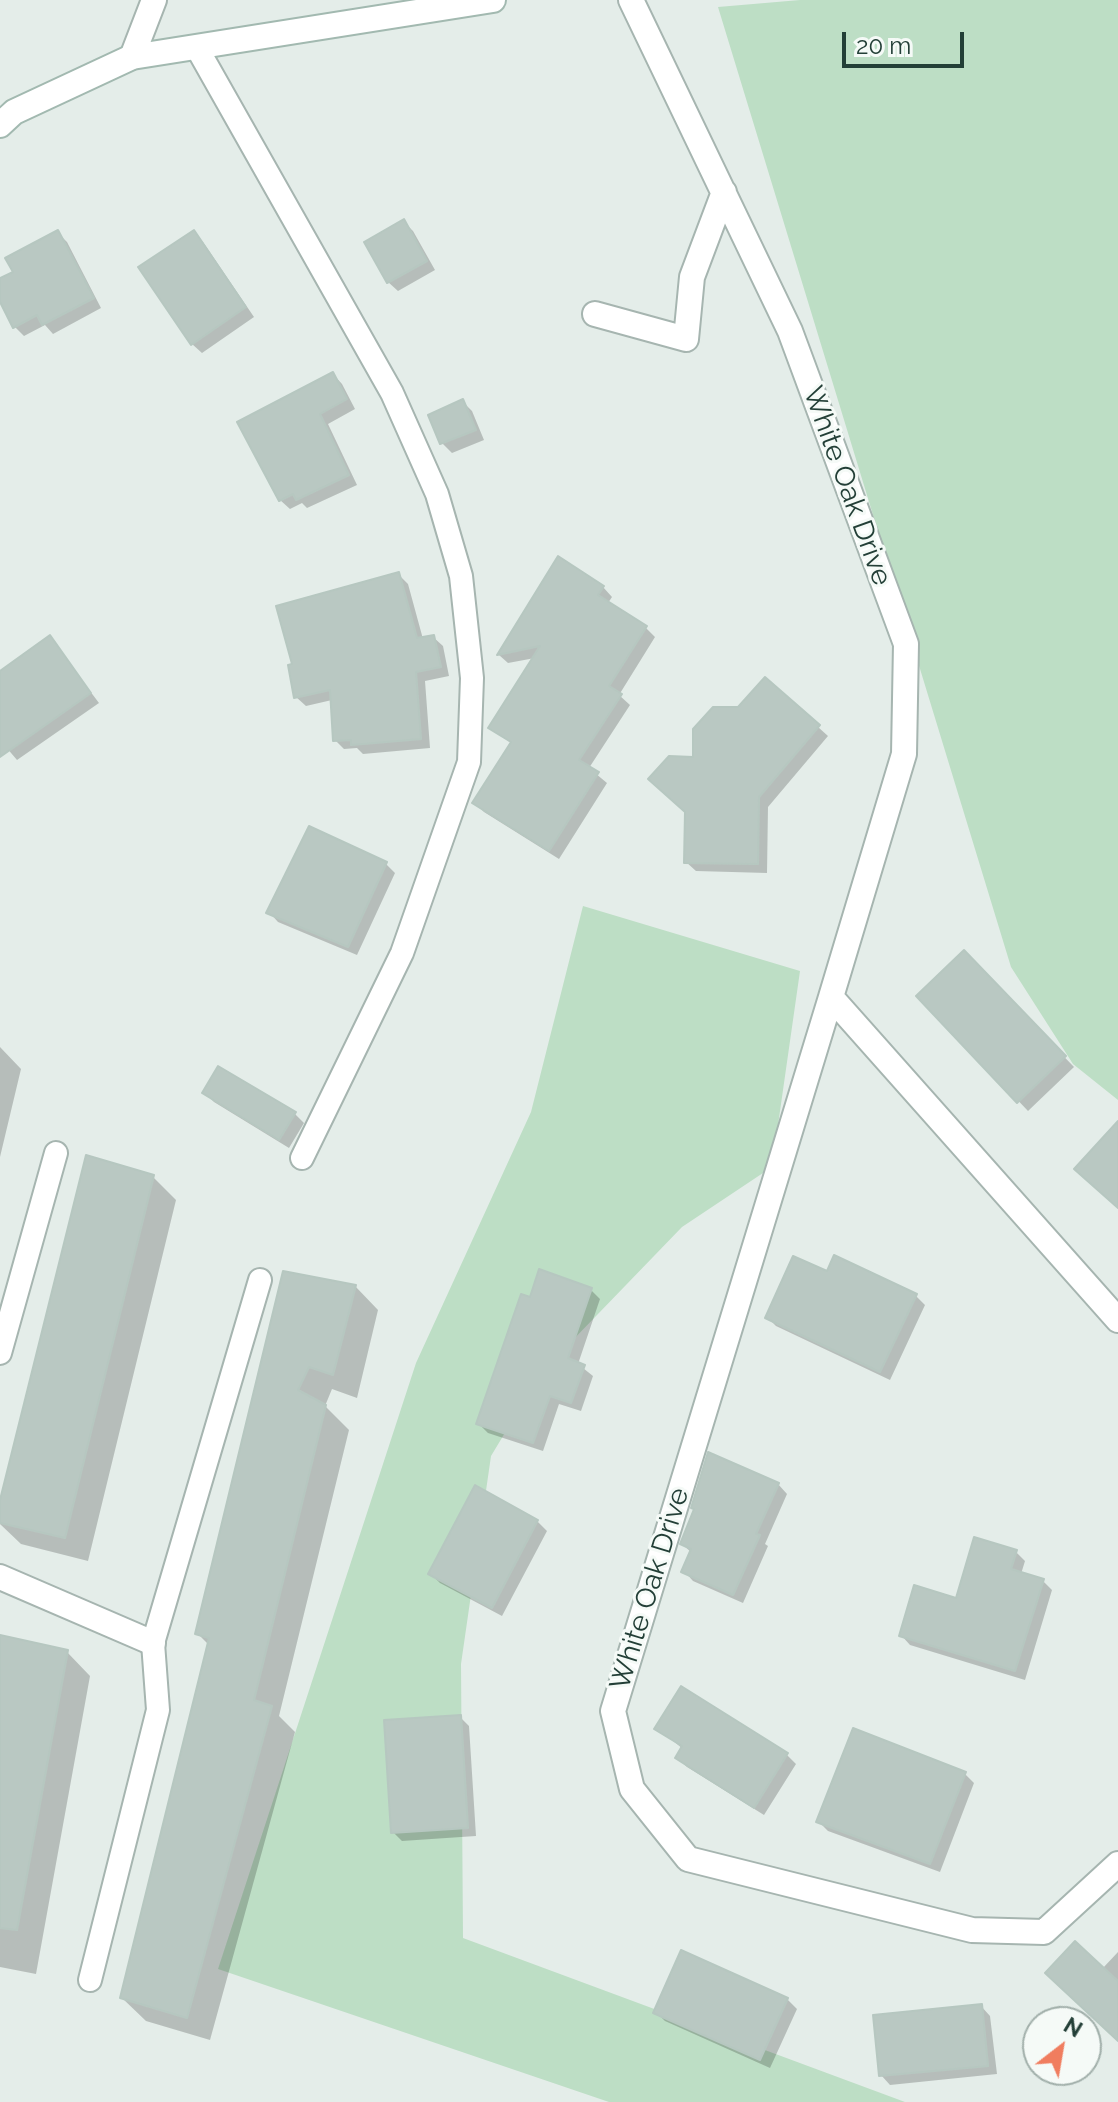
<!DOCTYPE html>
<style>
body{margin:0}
#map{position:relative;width:1118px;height:2102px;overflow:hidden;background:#e4ede9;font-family:Raleway,sans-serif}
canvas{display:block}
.north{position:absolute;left:1022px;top:2006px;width:80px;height:80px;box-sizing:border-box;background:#f5faf7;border:2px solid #a1afaa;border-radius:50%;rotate:31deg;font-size:22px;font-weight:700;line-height:32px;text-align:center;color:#233f37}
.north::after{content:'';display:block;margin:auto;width:28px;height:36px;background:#f07d5f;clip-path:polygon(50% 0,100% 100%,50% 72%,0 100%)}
.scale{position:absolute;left:842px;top:32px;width:122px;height:36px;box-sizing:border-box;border:4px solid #233f37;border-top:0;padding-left:10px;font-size:24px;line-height:28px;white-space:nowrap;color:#233f37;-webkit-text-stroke:6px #f5faf7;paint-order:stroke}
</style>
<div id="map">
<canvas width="1118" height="2102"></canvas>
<div class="north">N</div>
<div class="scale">20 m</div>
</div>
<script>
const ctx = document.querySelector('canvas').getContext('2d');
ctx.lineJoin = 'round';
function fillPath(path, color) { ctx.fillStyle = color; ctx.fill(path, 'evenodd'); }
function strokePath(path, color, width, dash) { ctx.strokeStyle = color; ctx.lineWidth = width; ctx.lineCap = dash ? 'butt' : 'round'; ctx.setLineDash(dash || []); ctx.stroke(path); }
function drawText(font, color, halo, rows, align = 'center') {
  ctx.font = font + ' Raleway,sans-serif'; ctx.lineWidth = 6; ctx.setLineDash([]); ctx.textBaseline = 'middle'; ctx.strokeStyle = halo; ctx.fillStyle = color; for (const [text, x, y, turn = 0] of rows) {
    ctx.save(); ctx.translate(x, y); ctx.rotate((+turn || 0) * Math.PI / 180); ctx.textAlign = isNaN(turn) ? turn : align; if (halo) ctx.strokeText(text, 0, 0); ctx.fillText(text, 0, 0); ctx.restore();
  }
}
const green = new Path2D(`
 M 800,0 L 1118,0 L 1118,1100 L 1073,1064 L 1011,967 L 718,7 Z
 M 583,906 L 800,971 L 772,1167 L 682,1227 L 541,1373 L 491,1456 L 461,1664 L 463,1938 L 905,2102 L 609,2102 L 218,1969 L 416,1363 L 531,1112 Z`);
const shadow = new Path2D(`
 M 404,222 L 413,231 L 435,270 L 398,291 L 388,282 Z
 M 193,232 L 203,242 L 254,317 L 202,353 L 192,344 Z
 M 58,233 L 67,242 L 101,308 L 53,334 L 45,325 L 24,336 L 15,327 L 0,298 L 0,281 L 15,272 Z
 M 333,374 L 342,384 L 355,409 L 328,424 L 357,485 L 307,508 L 302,503 L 290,509 L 280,500 Z
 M 463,402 L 472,411 L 484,440 L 452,453 L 442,443 L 430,416 Z
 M 558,559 L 603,587 L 612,597 L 608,603 L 646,628 L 655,637 L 619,695 L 630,705 L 589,768 L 607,783 L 559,859 L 484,812 L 474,802 L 512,744 L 491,727 L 535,658 L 508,663 L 499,655 Z
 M 398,574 L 408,584 L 423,639 L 433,637 L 443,646 L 449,676 L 425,681 L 430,748 L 363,754 L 357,748 L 344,749 L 335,740 L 332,700 L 306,706 L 296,697 Z
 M 50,638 L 99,703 L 17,760 L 0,740 L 0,673 Z
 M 818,727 L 828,736 L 768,807 L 767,873 L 696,871 L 686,862 L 694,759 Z
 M 386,864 L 395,873 L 357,955 L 278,922 L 269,912 Z
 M 964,953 L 1074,1067 L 1028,1111 L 919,996 Z
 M 0,1047 L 21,1069 L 0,1157 Z
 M 219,1069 L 295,1114 L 304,1123 L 289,1148 L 214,1102 L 204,1092 Z
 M 153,1177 L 176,1200 L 88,1561 L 21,1544 L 0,1524 L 0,1509 Z
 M 285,1273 L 355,1286 L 378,1310 L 357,1398 L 332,1389 L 325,1406 L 349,1430 L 279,1716 L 295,1732 L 210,2040 L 146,2021 L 122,1998 L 209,1645 L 197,1633 Z
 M 828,1274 L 916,1296 L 925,1305 L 890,1380 L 776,1326 L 767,1317 Z
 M 591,1290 L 600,1299 L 578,1364 L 593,1376 L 581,1411 L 559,1404 L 543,1451 L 488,1433 L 478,1423 L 531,1299 Z
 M 778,1484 L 787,1494 L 765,1544 L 768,1546 L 743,1603 L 693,1581 L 684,1571 L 692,1553 L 682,1544 Z
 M 537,1521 L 547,1531 L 502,1616 L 440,1583 L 430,1573 Z
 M 1016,1552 L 1025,1561 L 1021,1574 L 1043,1581 L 1052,1590 L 1025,1680 L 910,1645 L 901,1635 L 957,1600 Z
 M 0,1637 L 67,1652 L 90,1676 L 36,1974 L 0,1967 Z
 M 460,1717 L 469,1726 L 476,1836 L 402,1841 L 393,1832 Z
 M 657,1728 L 787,1755 L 796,1764 L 764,1815 L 687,1767 L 677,1758 L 683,1749 Z
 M 965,1774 L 974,1783 L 940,1872 L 828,1831 L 819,1822 Z
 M 1118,1952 L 1118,2039 L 1102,1969 Z
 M 787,1999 L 797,2009 L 770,2068 L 665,2021 L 656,2012 Z
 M 981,2006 L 990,2016 L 997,2074 L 890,2085 L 881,2075 Z`);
const building = new Path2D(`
 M 404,219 L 427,261 L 387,283 L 364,242 Z
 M 58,230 L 94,298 L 42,325 L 37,315 L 13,328 L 0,302 L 0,278 L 13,272 L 5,258 Z
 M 194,230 L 246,307 L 191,345 L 138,267 Z
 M 333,372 L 347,399 L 320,414 L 349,475 L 296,500 L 293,494 L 279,501 L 237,422 Z
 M 463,399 L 476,430 L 440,444 L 428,415 Z
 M 558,556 L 604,586 L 598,595 L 647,626 L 609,686 L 622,694 L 579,760 L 599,772 L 549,851 L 472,803 L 511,742 L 488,728 L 540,646 L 497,655 Z
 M 399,572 L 417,638 L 434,635 L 441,667 L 416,672 L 421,739 L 351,745 L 351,740 L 333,741 L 330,690 L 294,698 L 288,665 L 292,664 L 276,606 Z
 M 50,635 L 91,693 L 0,757 L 0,671 Z
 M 765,677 L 820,725 L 759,797 L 758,864 L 684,863 L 685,812 L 648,779 L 669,756 L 693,757 L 693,729 L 713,707 L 738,707 Z
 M 309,826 L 387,862 L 348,947 L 266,913 Z
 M 964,950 L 1066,1056 L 1017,1103 L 916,996 Z
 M 218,1066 L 296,1112 L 279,1140 L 202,1093 Z
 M 1118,1121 L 1118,1208 L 1074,1169 Z
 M 86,1155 L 154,1175 L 65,1538 L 0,1523 L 0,1500 Z
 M 834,1255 L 917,1294 L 880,1372 L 765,1318 L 793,1256 L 827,1271 Z
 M 539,1269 L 592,1288 L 568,1358 L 585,1365 L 571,1403 L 550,1396 L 533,1443 L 476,1424 L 521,1294 L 530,1297 Z
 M 283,1271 L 356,1285 L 333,1375 L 309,1367 L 298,1390 L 326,1405 L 254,1700 L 272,1706 L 187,2018 L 120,1998 L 209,1638 L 195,1634 Z
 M 708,1452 L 779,1483 L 756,1534 L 760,1535 L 733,1595 L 681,1572 L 691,1549 L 680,1544 L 694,1509 L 691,1508 Z
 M 475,1485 L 538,1520 L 492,1608 L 428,1574 Z
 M 974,1537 L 1017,1550 L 1011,1569 L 1044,1579 L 1015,1671 L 899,1636 L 914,1585 L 956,1598 Z
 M 0,1635 L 68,1650 L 17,1930 L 0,1928 Z
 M 681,1686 L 788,1753 L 754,1808 L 675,1758 L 682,1746 L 654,1729 Z
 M 461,1715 L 468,1828 L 391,1833 L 384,1720 Z
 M 853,1728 L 966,1772 L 930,1864 L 816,1822 Z
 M 1075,1941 L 1118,1981 L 1118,2041 L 1045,1973 Z
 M 681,1950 L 788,1998 L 760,2060 L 653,2013 Z
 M 982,2004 L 988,2066 L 879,2076 L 873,2015 Z`);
const lane = new Path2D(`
 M 197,48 L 392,393 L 437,494 L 461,576 L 472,678 L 469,762 L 402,953 L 302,1158
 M 0,1353 L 56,1153
 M 90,1980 L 158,1710 L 153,1643 L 260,1280`);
const street = new Path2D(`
 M 631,0 L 790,331 L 906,644 L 904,754 L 831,997
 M 132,57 L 154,0
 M 595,314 L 686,339 L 692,277 L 724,192
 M 1118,1320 L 831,997 L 613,1711 L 632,1789 L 688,1859 L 972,1930 L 1044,1932 L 1118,1864
 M 0,1577 L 153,1643`);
const secondary = new Path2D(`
 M 0,125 L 14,112 L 132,57 L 493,0`);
const streetNames = [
 ["White Oak Drive",847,486,70],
 ["White Oak Drive",650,1589,-73]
];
fillPath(green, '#bddec5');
fillPath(shadow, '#0003');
fillPath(building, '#b9c8c2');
strokePath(building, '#b6c7c0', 2);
strokePath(lane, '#a6b5b0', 26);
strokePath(street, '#a6b5b0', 28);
strokePath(secondary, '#a2b9b0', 28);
strokePath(lane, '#fff', 22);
strokePath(street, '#fff', 24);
strokePath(secondary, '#fff', 24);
drawText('28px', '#233f37', '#f5faf7', streetNames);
</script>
